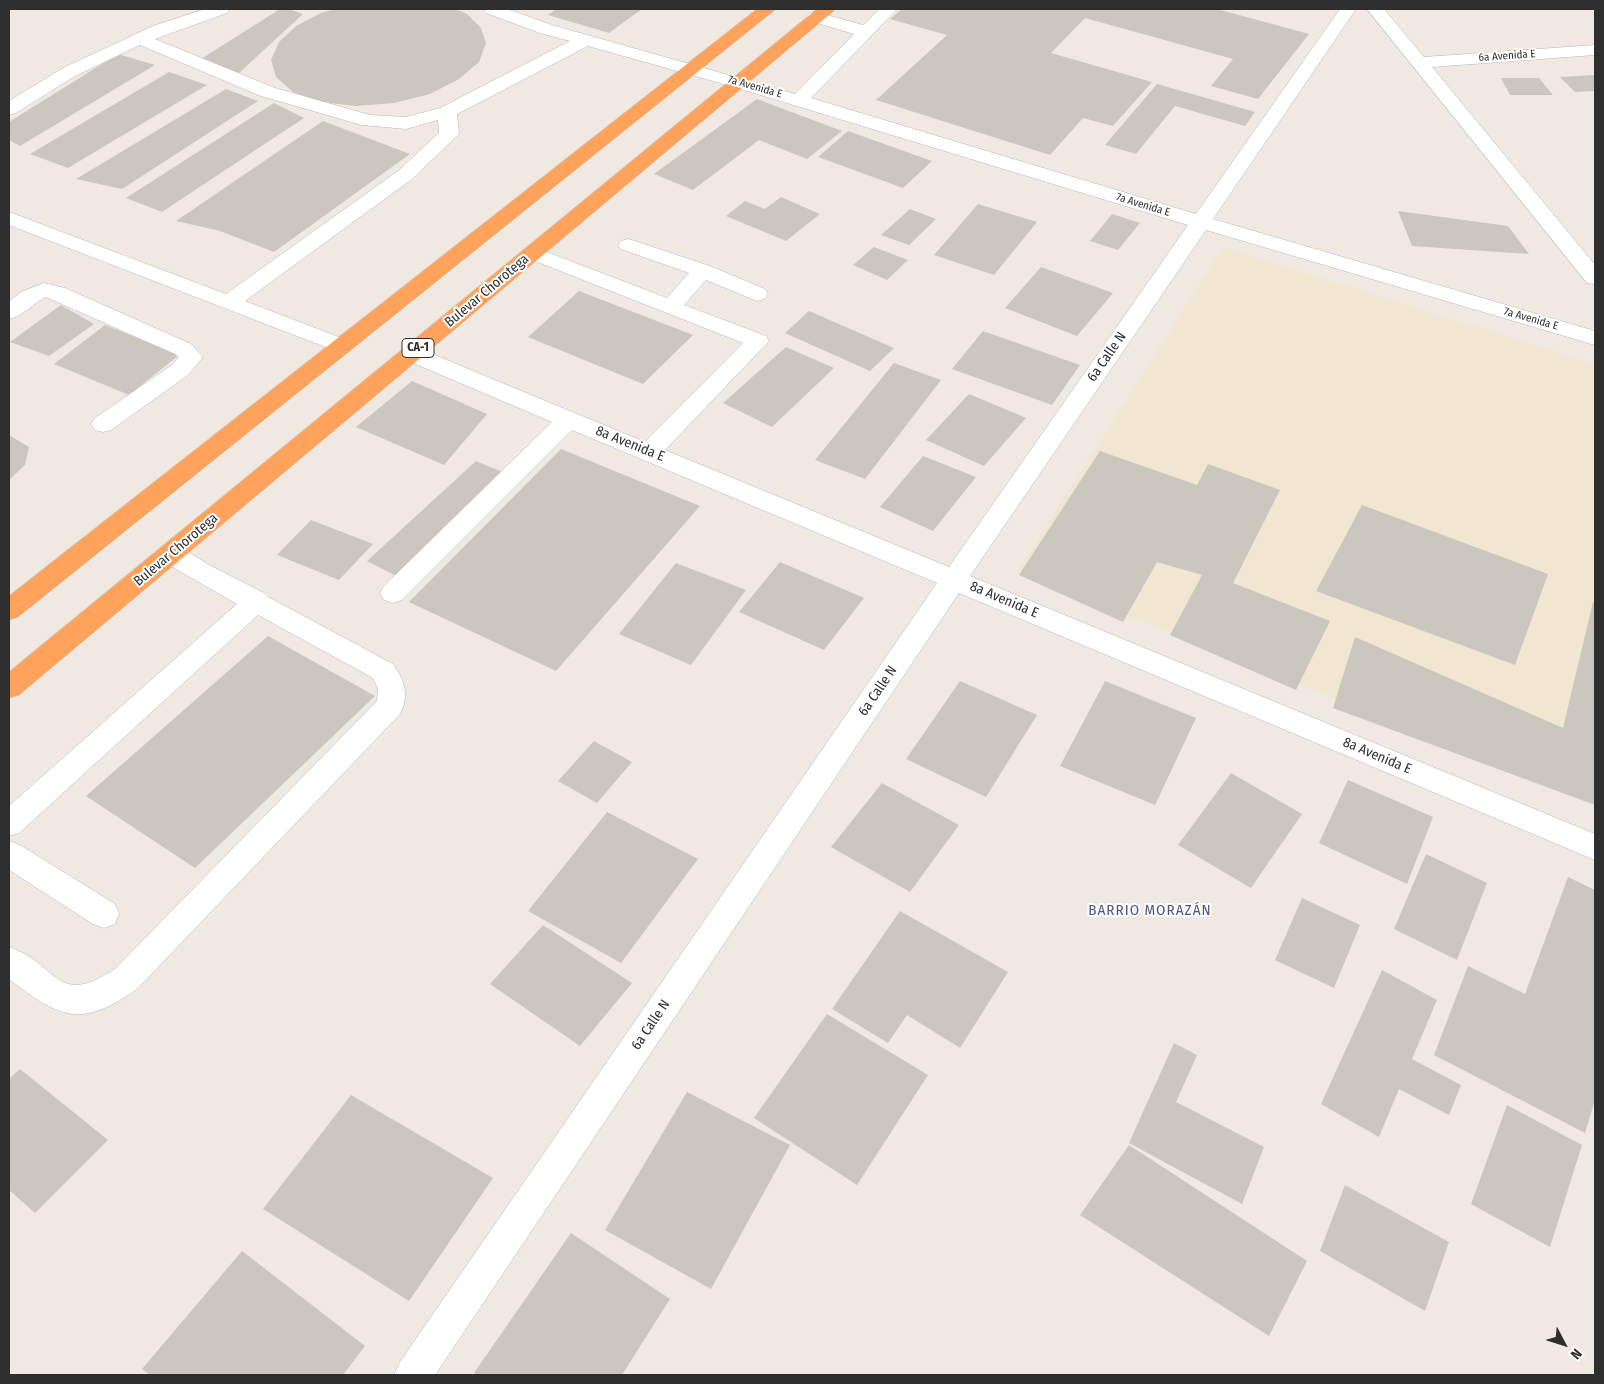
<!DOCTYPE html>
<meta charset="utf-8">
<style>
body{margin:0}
#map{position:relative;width:1604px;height:1384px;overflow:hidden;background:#efe9e1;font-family:"Fira Sans Condensed",sans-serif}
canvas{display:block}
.frame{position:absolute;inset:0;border:10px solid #2e2e2e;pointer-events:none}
.north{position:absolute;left:1539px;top:1319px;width:50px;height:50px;-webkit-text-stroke:4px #fff;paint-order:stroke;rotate:130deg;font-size:14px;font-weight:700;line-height:20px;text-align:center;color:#2e2e2e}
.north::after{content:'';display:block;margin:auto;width:18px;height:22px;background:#2e2e2e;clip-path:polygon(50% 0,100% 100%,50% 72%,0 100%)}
</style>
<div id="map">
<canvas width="1604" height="1384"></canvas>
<div class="frame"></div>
<div class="north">N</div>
</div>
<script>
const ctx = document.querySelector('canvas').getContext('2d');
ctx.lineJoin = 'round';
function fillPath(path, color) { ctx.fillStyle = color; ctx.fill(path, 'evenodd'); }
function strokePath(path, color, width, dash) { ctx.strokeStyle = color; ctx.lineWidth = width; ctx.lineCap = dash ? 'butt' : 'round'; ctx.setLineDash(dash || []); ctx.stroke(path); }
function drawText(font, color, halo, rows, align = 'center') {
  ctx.font = font + ' "Fira Sans Condensed",sans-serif'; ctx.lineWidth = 4; ctx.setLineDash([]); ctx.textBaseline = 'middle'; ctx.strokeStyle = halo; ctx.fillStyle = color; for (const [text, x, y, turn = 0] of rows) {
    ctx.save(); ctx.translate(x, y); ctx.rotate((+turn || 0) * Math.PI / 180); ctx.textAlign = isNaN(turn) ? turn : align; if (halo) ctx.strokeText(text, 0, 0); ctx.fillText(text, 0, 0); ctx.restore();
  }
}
const education = new Path2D(`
 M 1223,247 L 1595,364 L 1595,804 L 1018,571 Z`);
const building = new Path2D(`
 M 280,9 L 289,9 L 303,14 L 239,73 L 201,59 Z
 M 335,9 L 455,9 L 467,14 L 481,28 L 486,43 L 479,62 L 459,79 L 430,94 L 394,103 L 356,106 L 321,102 L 293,92 L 276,77 L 271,60 L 279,42 L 296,26 L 321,13 Z
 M 556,9 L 642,9 L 609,33 L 548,15 Z
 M 902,9 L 1217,9 L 1309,34 L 1258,99 L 1211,86 L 1233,59 L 1085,18 L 1051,53 L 1152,82 L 1113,126 L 1083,118 L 1050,155 L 876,100 L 947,35 L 890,19 Z
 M 118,54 L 155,65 L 20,146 L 9,140 L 9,122 Z
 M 169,72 L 207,85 L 68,168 L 30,154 Z
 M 1595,75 L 1595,91 L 1575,92 L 1560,77 Z
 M 1501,78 L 1539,78 L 1553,95 L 1510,95 Z
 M 1157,84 L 1255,112 L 1245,126 L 1175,106 L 1136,154 L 1105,145 Z
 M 226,89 L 258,101 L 122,189 L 76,179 Z
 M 757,99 L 842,131 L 807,159 L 759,140 L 693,190 L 654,174 Z
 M 274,103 L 304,118 L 162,212 L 126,198 Z
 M 323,121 L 410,154 L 274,252 L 220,231 L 176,221 Z
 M 848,131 L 932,161 L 903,188 L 818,157 Z
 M 781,197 L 820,214 L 786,241 L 726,216 L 745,201 L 765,209 Z
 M 978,204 L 1037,222 L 994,275 L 934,255 Z
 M 910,209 L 936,219 L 909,245 L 881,235 Z
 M 1398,211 L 1508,226 L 1529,254 L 1412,246 Z
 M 1112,214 L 1140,223 L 1118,250 L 1090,241 Z
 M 874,247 L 908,260 L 887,280 L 853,265 Z
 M 1041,267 L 1113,293 L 1077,336 L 1005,308 Z
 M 579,291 L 693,335 L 643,384 L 528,337 Z
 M 61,305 L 94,324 L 49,356 L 10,342 Z
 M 809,311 L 894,348 L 870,371 L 785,333 Z
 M 105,325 L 179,355 L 129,395 L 54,364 Z
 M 983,331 L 1080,365 L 1052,405 L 952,369 Z
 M 786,347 L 834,368 L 772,427 L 723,403 Z
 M 894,363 L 941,380 L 865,479 L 815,460 Z
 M 412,381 L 487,414 L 444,465 L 356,427 Z
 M 969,394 L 1026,418 L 984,466 L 926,440 Z
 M 9,435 L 29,447 L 25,465 L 9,480 Z
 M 561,449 L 700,506 L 556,671 L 409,602 Z
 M 1100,451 L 1197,485 L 1208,464 L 1280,490 L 1233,583 L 1330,621 L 1296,690 L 1170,635 L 1202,575 L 1157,562 L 1123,622 L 1019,575 Z
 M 923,456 L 976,477 L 933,531 L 880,507 Z
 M 476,461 L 509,475 L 400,578 L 367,561 Z
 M 1362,505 L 1548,574 L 1515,665 L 1316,591 Z
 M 311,520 L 373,544 L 339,580 L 277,555 Z
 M 780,562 L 864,598 L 824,650 L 739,612 Z
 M 676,563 L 746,590 L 691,665 L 619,634 Z
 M 1593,602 L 1595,602 L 1595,805 L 1333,708 L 1355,637 L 1563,728 Z
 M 268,636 L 375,696 L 195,868 L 86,796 Z
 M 960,681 L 1037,715 L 986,797 L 906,759 Z
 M 1105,681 L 1196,718 L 1155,805 L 1060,766 Z
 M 594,741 L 632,762 L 597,803 L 558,781 Z
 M 1231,773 L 1302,814 L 1251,888 L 1178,845 Z
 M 1348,780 L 1433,817 L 1407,884 L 1319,843 Z
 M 882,783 L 959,825 L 910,892 L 831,847 Z
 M 607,812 L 698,859 L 621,963 L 528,911 Z
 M 1426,854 L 1487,883 L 1457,960 L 1394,929 Z
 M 1568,877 L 1595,890 L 1595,1100 L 1585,1133 L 1434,1055 L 1468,966 L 1525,994 Z
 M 1302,898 L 1360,925 L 1334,988 L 1275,960 Z
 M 900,911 L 1008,972 L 960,1048 L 907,1015 L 888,1043 L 832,1009 Z
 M 543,925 L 632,983 L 580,1046 L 490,984 Z
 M 1382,970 L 1437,1000 L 1412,1059 L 1461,1085 L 1449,1115 L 1399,1089 L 1379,1137 L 1321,1104 Z
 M 827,1014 L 928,1075 L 857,1185 L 754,1118 Z
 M 1174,1043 L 1197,1055 L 1176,1102 L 1264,1147 L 1242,1204 L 1129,1143 Z
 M 20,1069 L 108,1140 L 35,1213 L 9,1190 L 9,1079 Z
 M 687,1092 L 790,1145 L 711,1289 L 605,1230 Z
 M 351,1095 L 493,1178 L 409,1301 L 263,1209 Z
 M 1507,1105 L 1582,1145 L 1550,1247 L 1471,1204 Z
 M 1129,1145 L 1307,1261 L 1269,1336 L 1080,1215 Z
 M 1345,1185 L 1449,1242 L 1425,1311 L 1320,1251 Z
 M 571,1233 L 670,1299 L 622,1375 L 477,1375 L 474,1373 Z
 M 242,1251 L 365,1346 L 343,1375 L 150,1375 L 142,1369 Z`);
const minor = new Path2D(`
 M 205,9 L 230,9 L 227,13 L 155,39 L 275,88 L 370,115 L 406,117 L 440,108 L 570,41 L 540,33 L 486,13 L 484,9 L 507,9 L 552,25 L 795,94 L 854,34 L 810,21 L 807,17 L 810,13 L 816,12 L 863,25 L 880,9 L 897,9 L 811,98 L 1196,214 L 1340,9 L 1356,9 L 1213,219 L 1595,331 L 1595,345 L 1206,230 L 970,576 L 1595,834 L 1595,860 L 959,593 L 435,1375 L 394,1375 L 400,1362 L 937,583 L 572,430 L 402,600 L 393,603 L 384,600 L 380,593 L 384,586 L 552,422 L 404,359 L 401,354 L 404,349 L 412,347 L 420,349 L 645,442 L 743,343 L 525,257 L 522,253 L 525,249 L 532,247 L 539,249 L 667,298 L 689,273 L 621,249 L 618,245 L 621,241 L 628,239 L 635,241 L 710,266 L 765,289 L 768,294 L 765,299 L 757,301 L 706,280 L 684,305 L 766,336 L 769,341 L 665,450 L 949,567 L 1188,225 L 731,86 L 588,46 L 457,114 L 459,134 L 412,179 L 245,301 L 349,341 L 352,346 L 349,351 L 341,353 L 9,225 L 9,212 L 226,294 L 398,171 L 439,133 L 438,120 L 406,129 L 362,125 L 261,96 L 140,45 L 75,76 L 16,113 L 9,115 L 9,101 L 63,68 L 153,26 Z
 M 1367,9 L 1384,9 L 1424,57 L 1595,45 L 1595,55 L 1432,67 L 1595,265 L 1595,284 L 1587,283 Z
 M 44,283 L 65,288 L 191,344 L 203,357 L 188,375 L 111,430 L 103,432 L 95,430 L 91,424 L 95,418 L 172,365 L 179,357 L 175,354 L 46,297 C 33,303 23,316 9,319 L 9,302 L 21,292 Z
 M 171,545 L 180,547 L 209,565 L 266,594 L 268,597 L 393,664 C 404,680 410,695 400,714 L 137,989 C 80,1029 60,1018 9,979 L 9,947 C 58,963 55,1009 115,969 L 377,701 L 378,688 L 373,678 L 258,615 L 19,833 L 9,836 L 9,806 L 237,604 L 162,561 L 158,554 L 162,547 Z
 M 9,841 L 20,845 L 115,904 L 119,914 L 115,924 L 104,928 L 93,924 L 9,870 Z`);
const highway = new Path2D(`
 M 757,9 L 776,9 L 18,617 L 9,620 L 9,596 Z
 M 817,9 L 836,9 L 19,695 L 9,698 L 9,672 Z`);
const farStreetnames = [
 ["6a Avenida E",1507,56,-4],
 ["7a Avenida E",755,87,16],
 ["7a Avenida E",1143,205,17],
 ["7a Avenida E",1531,319,16]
];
const shields = [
 [418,348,32]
];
const shieldNames = [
 ["CA-1",418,348]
];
const streetNames = [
 ["Bulevar Chorotega",487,291,-40],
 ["6a Calle N",1107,357,-55],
 ["8a Avenida E",630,444,22],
 ["Bulevar Chorotega",176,550,-40],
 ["8a Avenida E",1004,600,23],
 ["6a Calle N",878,691,-56],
 ["8a Avenida E",1377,756,23],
 ["6a Calle N",651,1025,-56]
];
const neighbourhoodNames = [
 ["BARRIO MORAZÁN",1150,911]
];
fillPath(education, '#f0e6d1');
fillPath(building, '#cbc7bf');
strokePath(minor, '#b4b7c1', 1);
strokePath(highway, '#c9c9c9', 1);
fillPath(minor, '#fff');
fillPath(highway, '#ffa35c');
drawText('11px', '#2e2e2e', '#fff', farStreetnames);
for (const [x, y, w] of shields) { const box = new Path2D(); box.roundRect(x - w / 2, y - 9.5, w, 19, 4); ctx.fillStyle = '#fff'; ctx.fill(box); strokePath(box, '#2e2e2e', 1); }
drawText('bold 12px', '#2e2e2e', null, shieldNames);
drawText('14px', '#2e2e2e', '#fff', streetNames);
ctx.letterSpacing = '1px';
drawText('15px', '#4d5680', '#fff', neighbourhoodNames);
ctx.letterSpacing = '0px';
</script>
